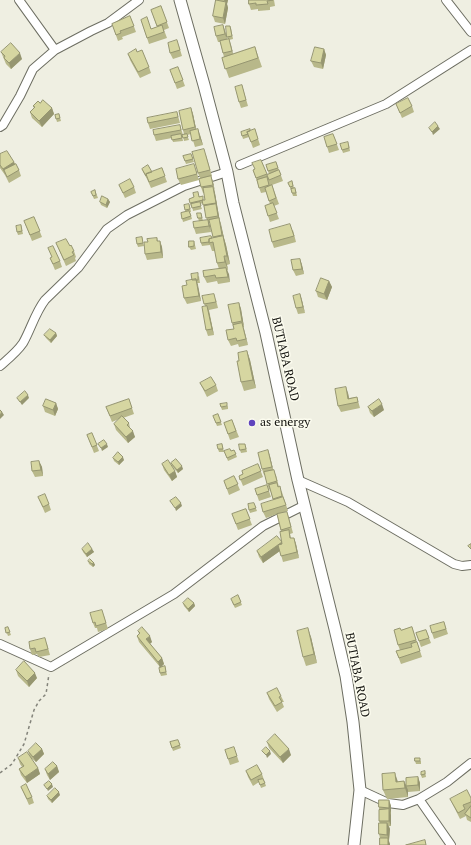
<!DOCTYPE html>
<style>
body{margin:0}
canvas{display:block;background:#efefe2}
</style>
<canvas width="471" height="845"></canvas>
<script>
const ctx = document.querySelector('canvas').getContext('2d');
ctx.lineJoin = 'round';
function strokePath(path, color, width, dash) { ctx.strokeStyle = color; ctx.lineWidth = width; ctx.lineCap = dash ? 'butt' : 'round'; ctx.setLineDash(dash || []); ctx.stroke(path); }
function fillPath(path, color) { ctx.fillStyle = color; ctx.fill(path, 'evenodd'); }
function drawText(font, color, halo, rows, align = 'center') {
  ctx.font = font + ' "PT Serif",serif'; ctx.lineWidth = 3; ctx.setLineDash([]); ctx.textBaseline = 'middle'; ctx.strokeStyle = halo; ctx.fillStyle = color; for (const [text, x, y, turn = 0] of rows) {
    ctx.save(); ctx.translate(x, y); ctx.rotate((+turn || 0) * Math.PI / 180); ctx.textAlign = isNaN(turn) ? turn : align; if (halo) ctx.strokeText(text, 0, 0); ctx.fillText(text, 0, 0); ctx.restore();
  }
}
const path = new Path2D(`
 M 0,773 L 12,764 L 24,744 L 34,710 L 39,701 L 46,694 L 49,674`);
const minor = new Path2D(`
 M 19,0 L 55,50
 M 446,0 L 471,32
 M 0,127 L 3,125 L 20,96 L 33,69 L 55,50 L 91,31 L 108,23 L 139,0
 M 240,165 L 386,104 L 471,50
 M 0,366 C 8,359 17,352 23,343 C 31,329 35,313 45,300 L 78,268 L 107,229 L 127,215 L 184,186 L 227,172
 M 298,480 L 348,502 L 454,564 L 462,566 L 471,565
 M 0,644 L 51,667 L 174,594 L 263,526 L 305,505
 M 360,790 L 388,803 L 403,805 L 419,799 L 451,845
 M 419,799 L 447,782 L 471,763`);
const secondary = new Path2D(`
 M 180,0 L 204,85 L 227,172 L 233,203 L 266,333 L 298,480 L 335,629 L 346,676 L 353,722 L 360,790 L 354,845`);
const wall = new Path2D(`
 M 216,0 L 228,0 L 227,4 L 228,8 L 225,24 L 215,22 L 213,16 Z
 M 249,0 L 274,0 L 275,6 L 270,7 L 270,10 L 258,11 L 258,9 L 251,10 L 249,4 Z
 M 161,6 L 169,28 L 164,30 L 167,38 L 149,44 L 141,20 L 151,29 L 157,27 L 151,10 Z
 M 130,16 L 136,32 L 122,37 L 123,39 L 118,41 L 112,24 Z
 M 223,25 L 225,31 L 227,39 L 228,39 L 227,37 L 230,26 L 231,28 L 233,39 L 229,40 L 233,54 L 255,47 L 262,67 L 229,78 L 222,58 L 224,57 L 220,42 L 218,42 L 216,36 Z
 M 179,46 L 182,56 L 173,59 L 170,53 Z
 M 324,49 L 326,55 L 323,69 L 314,67 L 311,61 Z
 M 1,52 L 22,59 L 11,69 L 6,64 Z
 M 137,52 L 149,67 L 151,73 L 140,78 L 130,60 L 128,54 Z
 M 178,67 L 185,86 L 177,89 L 170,70 Z
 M 242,85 L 248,106 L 241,108 L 239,102 Z
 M 40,103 L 52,108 L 54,114 L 42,127 L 32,118 L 30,112 L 34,108 L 33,106 Z
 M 396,104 L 412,106 L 414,112 L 402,118 Z
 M 191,108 L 193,114 L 196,129 L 200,135 L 203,145 L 195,147 L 191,134 L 187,135 L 189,140 L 184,141 L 183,136 L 182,136 L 183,141 L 173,142 L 172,138 L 156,141 L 154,135 L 180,125 L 183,135 L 184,134 L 183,130 Z
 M 177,112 L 180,123 L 150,129 L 148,123 Z
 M 59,114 L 61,121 L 57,122 L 55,115 Z
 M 255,129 L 260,145 L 253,148 L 249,137 L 243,139 L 241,132 L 250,131 Z
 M 333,134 L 339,150 L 329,153 L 324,137 Z
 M 349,145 L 350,151 L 343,153 L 342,150 Z
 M 0,154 L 14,162 L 19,170 L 21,176 L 9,183 L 5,175 L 0,168 Z
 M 191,154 L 194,162 L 186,164 L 183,156 Z
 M 206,155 L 212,176 L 211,176 L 213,182 L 220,222 L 224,238 L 226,245 L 230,264 L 227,265 L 228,270 L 227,271 L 230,282 L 218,284 L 217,281 L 207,283 L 204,277 L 219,269 L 217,263 L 215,251 L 212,251 L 210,245 L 202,246 L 201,243 L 213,238 L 210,223 L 209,223 L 211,232 L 196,234 L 194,228 L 199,221 L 198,218 L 201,213 L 203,221 L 207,220 L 203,203 L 200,204 L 202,209 L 193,211 L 192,205 L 191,206 L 190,203 L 199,196 L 204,200 L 205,200 L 204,193 L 203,193 L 201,187 L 200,178 L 198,173 Z
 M 261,160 L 267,175 L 269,174 L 266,165 L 276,162 L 283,181 L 272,185 L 279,204 L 274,206 L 279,219 L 270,222 L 265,206 L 270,204 L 266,192 L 261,193 L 253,170 L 255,169 Z
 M 162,168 L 167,182 L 151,188 L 147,179 L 143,172 L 142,169 L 152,172 Z
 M 196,170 L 199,180 L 181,185 L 178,179 Z
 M 292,181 L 294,188 L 296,191 L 297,196 L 293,196 L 291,190 L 288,183 Z
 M 119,185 L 134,187 L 136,193 L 125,198 Z
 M 95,190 L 98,198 L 94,199 L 91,192 Z
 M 108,199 L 110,202 L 107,208 L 101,205 L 100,202 Z
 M 190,207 L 191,212 L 190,212 L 192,219 L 183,222 L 181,213 L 186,212 L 185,210 Z
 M 34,217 L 42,237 L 32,241 L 24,221 Z
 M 21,225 L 23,234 L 18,235 L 17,232 Z
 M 293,230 L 296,242 L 274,248 L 272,242 Z
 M 142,237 L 144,246 L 138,247 L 137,244 Z
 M 157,238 L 158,241 L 160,241 L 162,247 L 163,258 L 147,260 L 145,254 L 148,242 Z
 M 194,241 L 196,249 L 191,250 L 189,247 Z
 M 56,243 L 70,246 L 74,251 L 76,257 L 75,258 L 76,261 L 66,266 Z
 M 50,258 L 60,261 L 62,267 L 55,270 Z
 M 300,259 L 302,265 L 304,274 L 296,276 L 293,270 Z
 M 199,276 L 200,283 L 197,283 L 201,301 L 187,304 L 184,298 L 187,285 L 192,280 Z
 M 329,281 L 332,287 L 327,300 L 318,297 L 316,291 Z
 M 300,294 L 305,313 L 298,314 L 296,308 Z
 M 202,296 L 216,300 L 218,308 L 209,310 L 214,335 L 208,336 L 206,330 L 205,306 Z
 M 239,303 L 241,309 L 244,327 L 243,327 L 248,345 L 239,347 L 238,344 L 231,346 L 228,340 L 234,329 L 232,323 Z
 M 56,333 L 57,336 L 51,343 L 46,338 L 44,335 Z
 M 247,351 L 250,360 L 256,388 L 244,391 L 241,382 L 239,361 Z
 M 200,383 L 216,385 L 218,391 L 207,397 Z
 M 348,393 L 349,398 L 357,397 L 360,408 L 341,412 L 338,406 Z
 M 129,399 L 134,414 L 123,418 L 129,423 L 130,428 L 135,437 L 128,443 L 116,430 L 114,424 L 119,419 L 112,422 L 106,407 Z
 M 56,403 L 58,409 L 55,416 L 45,412 L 43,406 Z
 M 228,406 L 228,409 L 222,410 L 221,407 Z
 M 368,407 L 384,410 L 374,417 L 370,413 Z
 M 218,414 L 222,425 L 217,426 L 213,416 Z
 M 232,420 L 239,437 L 230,440 L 224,423 Z
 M 92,433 L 99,451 L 94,453 L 87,435 Z
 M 222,444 L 224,452 L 219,452 L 218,449 Z
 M 246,447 L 247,452 L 241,453 L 240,450 Z
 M 234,450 L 237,457 L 228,461 L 224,451 L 231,451 Z
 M 268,450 L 273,470 L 276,475 L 279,487 L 282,492 L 288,511 L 279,514 L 287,512 L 289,518 L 293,533 L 290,534 L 291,538 L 294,538 L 296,544 L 299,558 L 283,562 L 280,551 L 263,563 L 259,557 L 257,551 L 282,542 L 281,532 L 277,514 L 266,518 L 263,512 L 273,500 L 270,489 L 269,490 L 265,475 L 264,475 L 262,469 Z
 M 113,458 L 124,460 L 119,465 L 114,461 Z
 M 39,461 L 42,467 L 43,476 L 35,477 L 32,471 Z
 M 171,463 L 183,469 L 178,473 L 172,466 Z
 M 162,464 L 175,471 L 177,477 L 172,481 L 164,470 Z
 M 258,464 L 263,477 L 243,486 L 239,476 L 243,474 Z
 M 234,476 L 240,490 L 229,495 L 224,481 Z
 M 267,485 L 271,497 L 259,501 L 255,489 Z
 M 38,497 L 49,504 L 51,510 L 45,513 Z
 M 255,506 L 257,511 L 250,513 L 249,510 Z
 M 246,509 L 252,525 L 238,530 L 232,514 Z
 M 82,549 L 92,549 L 94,552 L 87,557 L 83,552 Z
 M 88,561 L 94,563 L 95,565 L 93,567 L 89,564 Z
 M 238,595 L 242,605 L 235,608 L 232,602 Z
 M 183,603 L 194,603 L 195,606 L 189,612 L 184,606 Z
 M 104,616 L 108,629 L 98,632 L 97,628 L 95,628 L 93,623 Z
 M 444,622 L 448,634 L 434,639 L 432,633 Z
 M 8,627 L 11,635 L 8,636 L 5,628 Z
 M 412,627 L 422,657 L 401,664 L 396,651 L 400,650 L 398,645 L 401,630 Z
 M 426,630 L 431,643 L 421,647 L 416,633 Z
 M 138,631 L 152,642 L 150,644 L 162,658 L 164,664 L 161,667 L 165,666 L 167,675 L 161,676 L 160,673 L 160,667 L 139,642 L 137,636 L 139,634 Z
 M 311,637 L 317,663 L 306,666 L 303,657 Z
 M 47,644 L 50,655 L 39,657 L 37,654 L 32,655 L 30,649 Z
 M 16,670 L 37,678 L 29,687 L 18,676 Z
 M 267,693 L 281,696 L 284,702 L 282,702 L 284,707 L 277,712 L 269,699 Z
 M 178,740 L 181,748 L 173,751 L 170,742 Z
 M 267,742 L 291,755 L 283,763 L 269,748 Z
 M 42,749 L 44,754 L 36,762 L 30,757 L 28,751 Z
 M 236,753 L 239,762 L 230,765 L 228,759 Z
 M 18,758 L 38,768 L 40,774 L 27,783 L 21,775 L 19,769 L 22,767 L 20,764 Z
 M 415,761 L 421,761 L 421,764 L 416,764 Z
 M 57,766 L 59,772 L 50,780 L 47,775 L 45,769 Z
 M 246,771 L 262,774 L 266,786 L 261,788 L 259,782 L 253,786 L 248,777 Z
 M 425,771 L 426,777 L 422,778 L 421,775 Z
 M 418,777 L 420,783 L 420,791 L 408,792 L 408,790 L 408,797 L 387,799 L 383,790 L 398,782 L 404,781 L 406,785 Z
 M 21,787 L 32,797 L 34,803 L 29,805 Z
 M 60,795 L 52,803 L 48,799 L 47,796 Z
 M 471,798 L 471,822 L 467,820 L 466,816 L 460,819 L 450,799 Z
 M 389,800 L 391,806 L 391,826 L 389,826 L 390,829 L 389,840 L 388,840 L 390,845 L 380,845 L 380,838 L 379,834 L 380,823 L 379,821 L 379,807 Z`);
const shadedWall = new Path2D(`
 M 224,0 L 228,0 L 227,4 L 228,8 L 225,24 L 223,18 L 226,5 Z
 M 223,25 L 225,31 L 227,40 L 225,34 Z
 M 229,39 L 231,45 L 234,57 L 232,51 Z
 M 324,49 L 326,55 L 323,69 L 321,63 Z
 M 20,53 L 22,59 L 11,69 L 9,63 Z
 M 52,108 L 54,114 L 42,127 L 39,121 Z
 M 191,108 L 193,114 L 197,133 L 195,127 Z
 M 438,126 L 440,129 L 433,135 L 432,132 Z
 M 198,129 L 200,135 L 203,145 L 200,139 Z
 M 14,162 L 16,168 L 4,170 L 5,175 L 3,169 Z
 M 211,176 L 213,182 L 215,191 L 213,185 Z
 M 213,187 L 215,193 L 220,222 L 218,216 Z
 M 108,199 L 110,202 L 107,208 L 106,205 Z
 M 219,218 L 221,224 L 224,238 L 226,245 L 230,264 L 227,256 Z
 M 208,220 L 210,226 L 211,232 L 209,226 Z
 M 160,241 L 162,247 L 163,258 L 161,252 Z
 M 224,256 L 227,265 L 228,270 L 225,262 Z
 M 300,259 L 302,265 L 304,274 L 302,269 Z
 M 226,268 L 229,274 L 230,282 L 228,277 Z
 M 196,279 L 198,285 L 201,301 L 199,296 Z
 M 329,281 L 332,287 L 327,300 L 324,294 Z
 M 300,294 L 302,300 L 305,313 L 303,307 Z
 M 239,303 L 241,309 L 244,327 L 242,321 Z
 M 207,306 L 209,312 L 214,335 L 212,329 Z
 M 242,323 L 244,329 L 248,345 L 246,339 Z
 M 56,333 L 57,336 L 51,343 L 50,340 Z
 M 247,351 L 250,360 L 256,388 L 253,380 Z
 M 346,387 L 348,393 L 350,404 L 348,399 Z
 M 28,395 L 29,398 L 22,405 L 20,402 Z
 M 56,403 L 58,409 L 55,416 L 53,410 Z
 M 382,404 L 384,410 L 374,417 L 372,411 Z
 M 2,412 L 4,415 L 0,419 L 0,415 Z
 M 133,431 L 135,437 L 128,443 L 126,437 Z
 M 107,444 L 108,447 L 102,451 L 101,448 Z
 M 268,450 L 270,456 L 274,473 L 272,467 Z
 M 123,457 L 124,460 L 119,465 L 118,462 Z
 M 39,461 L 42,467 L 43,476 L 41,470 Z
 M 182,466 L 183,469 L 178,473 L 177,470 Z
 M 175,471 L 177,477 L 172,481 L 169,475 Z
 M 181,503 L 182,506 L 176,511 L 175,508 Z
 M 294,538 L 296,544 L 299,558 L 297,552 Z
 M 282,542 L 284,548 L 263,563 L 261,557 Z
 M 92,549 L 94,552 L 87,557 L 86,554 Z
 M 94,563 L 95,565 L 93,567 L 92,564 Z
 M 194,603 L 195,606 L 189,612 L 188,609 Z
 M 308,628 L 311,637 L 317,663 L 314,654 Z
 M 150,636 L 152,642 L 148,645 L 146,639 Z
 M 162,658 L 164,664 L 160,668 L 158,662 Z
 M 35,673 L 37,678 L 29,687 L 27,681 Z
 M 42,749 L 44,754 L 36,762 L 33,757 Z
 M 289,749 L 291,755 L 283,763 L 280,757 Z
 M 270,751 L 271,754 L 267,758 L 266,755 Z
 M 57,766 L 59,772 L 50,780 L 48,774 Z
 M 38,768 L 40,774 L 27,783 L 25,777 Z
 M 395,773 L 398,782 L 396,782 Z
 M 418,777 L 420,783 L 420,791 L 418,785 Z
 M 404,781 L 408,790 L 408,797 L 405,788 Z
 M 52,784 L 53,787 L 48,791 L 47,789 Z
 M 59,792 L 60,795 L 52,803 L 51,800 Z
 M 389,800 L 391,806 L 391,814 L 389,808 Z
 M 389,809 L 391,815 L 391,826 L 389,821 Z
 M 387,823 L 390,829 L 389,840 L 387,835 Z
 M 388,838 L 390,844 L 390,845 L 388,845 Z`);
const building = new Path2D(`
 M 216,0 L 226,2 L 223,18 L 213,16 Z
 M 249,0 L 273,0 L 267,1 L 268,4 L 256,5 L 256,3 L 249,4 Z
 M 161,6 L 167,22 L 157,26 L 151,10 Z
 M 130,16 L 134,26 L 120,31 L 121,33 L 116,35 L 112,24 Z
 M 147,17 L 151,29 L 162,25 L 164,32 L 147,38 L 141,20 Z
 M 223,25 L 225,34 L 216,36 L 214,27 Z
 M 226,26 L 230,26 L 232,36 L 227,37 Z
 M 229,39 L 232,51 L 223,53 L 220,41 Z
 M 177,40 L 180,50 L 170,53 L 168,43 Z
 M 11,43 L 20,53 L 9,63 L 4,58 L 5,56 L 1,52 Z
 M 255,47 L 258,58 L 225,69 L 222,58 Z
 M 315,47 L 324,49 L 321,63 L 311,61 Z
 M 136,49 L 137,52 L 142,50 L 149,67 L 138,72 L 128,54 Z
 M 178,67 L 183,80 L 175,83 L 170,70 Z
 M 242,85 L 246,100 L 239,102 L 235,87 Z
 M 408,98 L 412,106 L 400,113 L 396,104 Z
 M 43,100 L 52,108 L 39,121 L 30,112 L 35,107 L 33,106 L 38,101 L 40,103 Z
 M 191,108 L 195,127 L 183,130 L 179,111 Z
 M 177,112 L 178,117 L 148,123 L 147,118 Z
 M 59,114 L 60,118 L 56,119 L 55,115 Z
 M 435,122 L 438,126 L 432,132 L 429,128 Z
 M 180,125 L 181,130 L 154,135 L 153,130 Z
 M 198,129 L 200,139 L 192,141 L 190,131 Z
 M 250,129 L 250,131 L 247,132 L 248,134 L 242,136 L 241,132 Z
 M 255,129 L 258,139 L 251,142 L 247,132 Z
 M 181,134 L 182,138 L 172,140 L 171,136 Z
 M 187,134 L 188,137 L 183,138 L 182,135 Z
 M 333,134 L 337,144 L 327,147 L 324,137 Z
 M 348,142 L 349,148 L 342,150 L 340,144 Z
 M 204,149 L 210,170 L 198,173 L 192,152 Z
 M 7,151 L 14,162 L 3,169 L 0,165 L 0,154 Z
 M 191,154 L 193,159 L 185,161 L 183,156 Z
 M 261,160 L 267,174 L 256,178 L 253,170 L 255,169 L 252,163 Z
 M 276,162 L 278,168 L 268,171 L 266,165 Z
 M 16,164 L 19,170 L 7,177 L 4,170 Z
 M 194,164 L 197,174 L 178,179 L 176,169 Z
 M 148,165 L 152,172 L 146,174 L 146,176 L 142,169 Z
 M 162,168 L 165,176 L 149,182 L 146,174 Z
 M 279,170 L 281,175 L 269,180 L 267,175 Z
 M 211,176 L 213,185 L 201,187 L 199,179 Z
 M 267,177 L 269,185 L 259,188 L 257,180 Z
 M 130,179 L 134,187 L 123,193 L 119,185 Z
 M 292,181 L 293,186 L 290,187 L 288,183 Z
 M 272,185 L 276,198 L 269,201 L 265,188 Z
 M 213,187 L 216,203 L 203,205 L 202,200 L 205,200 L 203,188 Z
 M 295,188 L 296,193 L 292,193 L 291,189 Z
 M 95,190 L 96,195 L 93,196 L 91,192 Z
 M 198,192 L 199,197 L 203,196 L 203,200 L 190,203 L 189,199 L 194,197 L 193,193 Z
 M 102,196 L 108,199 L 106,205 L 100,202 Z
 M 200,202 L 201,206 L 192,208 L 191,204 Z
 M 273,203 L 277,213 L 268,216 L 265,206 Z
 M 189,204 L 190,209 L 185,210 L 184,205 Z
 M 216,204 L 218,216 L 206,218 L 204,206 Z
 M 189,211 L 191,216 L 182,219 L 181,213 Z
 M 197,213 L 201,213 L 202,218 L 198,218 Z
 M 34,217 L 40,231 L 30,235 L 24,221 Z
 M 219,218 L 222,235 L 213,237 L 209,220 Z
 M 208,220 L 209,226 L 194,228 L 193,222 Z
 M 290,224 L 294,236 L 272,242 L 269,230 Z
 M 21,225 L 22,231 L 17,232 L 16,226 Z
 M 211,236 L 212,238 L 209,239 L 209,242 L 201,243 L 200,238 Z
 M 223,236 L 227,256 L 224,256 L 225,262 L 217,263 L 213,242 L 209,243 L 209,239 Z
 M 142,237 L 143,243 L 137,244 L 136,238 Z
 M 157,238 L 157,241 L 160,241 L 161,252 L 145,254 L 144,242 L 148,242 L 147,239 Z
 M 66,239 L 70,246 L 71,245 L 74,251 L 72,252 L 74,255 L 64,260 L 56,243 Z
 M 189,241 L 194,241 L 194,246 L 189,247 Z
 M 53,246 L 60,261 L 53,264 L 50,258 L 52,257 L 48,248 Z
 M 300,259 L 302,269 L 293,270 L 291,260 Z
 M 226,268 L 228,277 L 216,278 L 215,275 L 204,277 L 203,271 Z
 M 198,273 L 198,280 L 192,280 L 191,274 Z
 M 321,278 L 329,281 L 324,294 L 316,291 Z
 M 196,279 L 199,296 L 184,298 L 182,286 L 187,285 L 186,281 Z
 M 214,294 L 216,302 L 204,304 L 202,296 Z
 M 300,294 L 303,307 L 296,308 L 293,296 Z
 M 239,303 L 242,321 L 232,323 L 228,305 Z
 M 207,306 L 212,329 L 206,330 L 202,307 Z
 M 242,323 L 246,339 L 237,341 L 236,338 L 228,340 L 226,330 L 234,329 L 233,325 Z
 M 50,329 L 56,333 L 50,340 L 44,335 Z
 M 247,351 L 253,380 L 241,382 L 237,361 L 239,361 L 238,353 Z
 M 211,377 L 216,385 L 205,391 L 200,383 Z
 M 346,387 L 348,399 L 357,397 L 358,402 L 338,406 L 335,389 Z
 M 25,391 L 28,395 L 20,402 L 17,398 Z
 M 46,399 L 56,403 L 53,410 L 43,406 Z
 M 129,399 L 132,408 L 110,416 L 106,407 Z
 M 379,399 L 382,404 L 372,411 L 368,407 Z
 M 227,403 L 227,406 L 221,407 L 220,404 Z
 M 0,410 L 2,412 L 0,415 Z
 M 218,414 L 221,422 L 216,423 L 213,416 Z
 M 122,416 L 129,423 L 127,425 L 133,431 L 126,437 L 114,424 Z
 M 232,420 L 236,431 L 228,434 L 224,423 Z
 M 92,433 L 97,445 L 92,447 L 87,435 Z
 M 104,440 L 107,444 L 101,448 L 98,444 Z
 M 222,444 L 223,449 L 218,449 L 217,445 Z
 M 239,444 L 245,444 L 246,449 L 240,450 Z
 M 230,449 L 231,451 L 234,450 L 236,454 L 227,458 L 224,451 Z
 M 268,450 L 272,467 L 262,469 L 258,453 Z
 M 118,452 L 123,457 L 118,462 L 113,458 Z
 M 176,459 L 182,466 L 177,470 L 171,463 Z
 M 168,460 L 175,471 L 169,475 L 162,464 Z
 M 39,461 L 41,470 L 32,471 L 31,462 Z
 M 258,464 L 261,471 L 240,480 L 239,476 L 243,474 L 242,471 Z
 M 274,470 L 277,481 L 267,484 L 264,472 Z
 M 234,476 L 238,484 L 227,489 L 224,481 Z
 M 277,483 L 278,487 L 280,486 L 282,496 L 273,499 L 269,485 Z
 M 267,485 L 269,491 L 257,495 L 255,489 Z
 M 45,494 L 49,504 L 43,507 L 38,497 Z
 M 176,497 L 181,503 L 175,508 L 170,501 Z
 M 283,497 L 286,505 L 263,512 L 261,504 Z
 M 254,503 L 256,508 L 249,510 L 248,504 Z
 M 246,509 L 250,519 L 236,524 L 232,514 Z
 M 287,512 L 291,527 L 281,530 L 277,514 Z
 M 289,530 L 290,538 L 294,538 L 297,552 L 281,556 L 278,545 L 282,544 L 280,532 Z
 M 277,536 L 282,542 L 261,557 L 257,551 Z
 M 88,543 L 92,549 L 86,554 L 82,549 Z
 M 471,544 L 471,549 L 468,546 Z
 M 90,559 L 94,563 L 92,564 L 88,561 Z
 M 238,595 L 241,602 L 234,605 L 231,599 Z
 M 188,598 L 194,603 L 188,609 L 183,603 Z
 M 102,610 L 106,623 L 96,626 L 95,622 L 93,623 L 90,613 Z
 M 444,622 L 446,629 L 432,633 L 430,626 Z
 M 8,627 L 10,632 L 6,633 L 5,628 Z
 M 142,627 L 150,636 L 146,639 L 162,658 L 158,662 L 137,636 L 140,633 L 138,631 Z
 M 412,627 L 416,640 L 398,645 L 394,630 L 400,628 L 401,630 Z
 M 308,628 L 314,654 L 303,657 L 297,631 Z
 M 426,630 L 429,638 L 419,641 L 416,633 Z
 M 45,638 L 48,649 L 36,652 L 35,648 L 30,649 L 29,642 Z
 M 417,642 L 420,651 L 399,658 L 396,651 L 412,647 L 411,644 Z
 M 24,661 L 35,673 L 27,681 L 16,670 Z
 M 165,666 L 166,672 L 160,673 L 159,668 Z
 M 277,688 L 281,696 L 279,697 L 282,702 L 275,706 L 267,693 Z
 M 275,734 L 289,749 L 280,757 L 267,742 Z
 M 178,740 L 180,745 L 172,748 L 170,742 Z
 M 36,743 L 42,749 L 33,757 L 28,751 Z
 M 234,747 L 237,756 L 228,759 L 225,750 Z
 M 266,747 L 270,751 L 266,755 L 262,751 Z
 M 27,752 L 38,768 L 25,777 L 19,769 L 24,766 L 18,758 Z
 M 415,758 L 420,758 L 420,761 L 415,761 Z
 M 53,762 L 57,766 L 48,774 L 45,769 Z
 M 257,765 L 262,774 L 251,780 L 246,771 Z
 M 425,771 L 425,774 L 421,775 L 421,772 Z
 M 395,773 L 396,782 L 404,781 L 405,788 L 383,790 L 382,774 Z
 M 418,777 L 418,785 L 406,786 L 406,778 Z
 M 263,779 L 265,783 L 260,785 L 258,780 Z
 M 49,781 L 52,784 L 47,789 L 44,785 Z
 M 26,784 L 32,797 L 27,799 L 21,787 Z
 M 55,788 L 59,792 L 51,800 L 47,796 Z
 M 467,790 L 471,798 L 471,802 L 463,805 L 465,809 L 458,813 L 450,799 Z
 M 379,800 L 389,800 L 389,808 L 379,807 Z
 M 471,806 L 471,818 L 465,814 Z
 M 389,809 L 389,821 L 379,821 L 379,810 Z
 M 379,823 L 387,823 L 387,835 L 379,834 Z
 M 380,838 L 388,838 L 388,845 L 380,845 Z
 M 425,840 L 426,845 L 406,845 Z`);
const markers = [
 [252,423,4,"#5f44bd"]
];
const streetNames = [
 ["BUTIABA ROAD",285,359,77],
 ["BUTIABA ROAD",357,675,79]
];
const poiNames = [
 ["as energy",260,423]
];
strokePath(minor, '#6d6e62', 10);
strokePath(secondary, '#6d6e62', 13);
strokePath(path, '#84847b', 1.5, [3, 3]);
strokePath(minor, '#fff', 8);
strokePath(secondary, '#fff', 11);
fillPath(wall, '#b8b88a');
fillPath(shadedWall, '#969671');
fillPath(building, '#d6d6a1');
strokePath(building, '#969671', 1);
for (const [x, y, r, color] of markers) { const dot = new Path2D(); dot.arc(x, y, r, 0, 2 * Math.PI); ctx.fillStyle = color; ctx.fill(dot); strokePath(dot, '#fcfcef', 1.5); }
drawText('12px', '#11110d', '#fcfcef', streetNames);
drawText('12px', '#11110d', '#fcfcef', poiNames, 'left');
</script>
